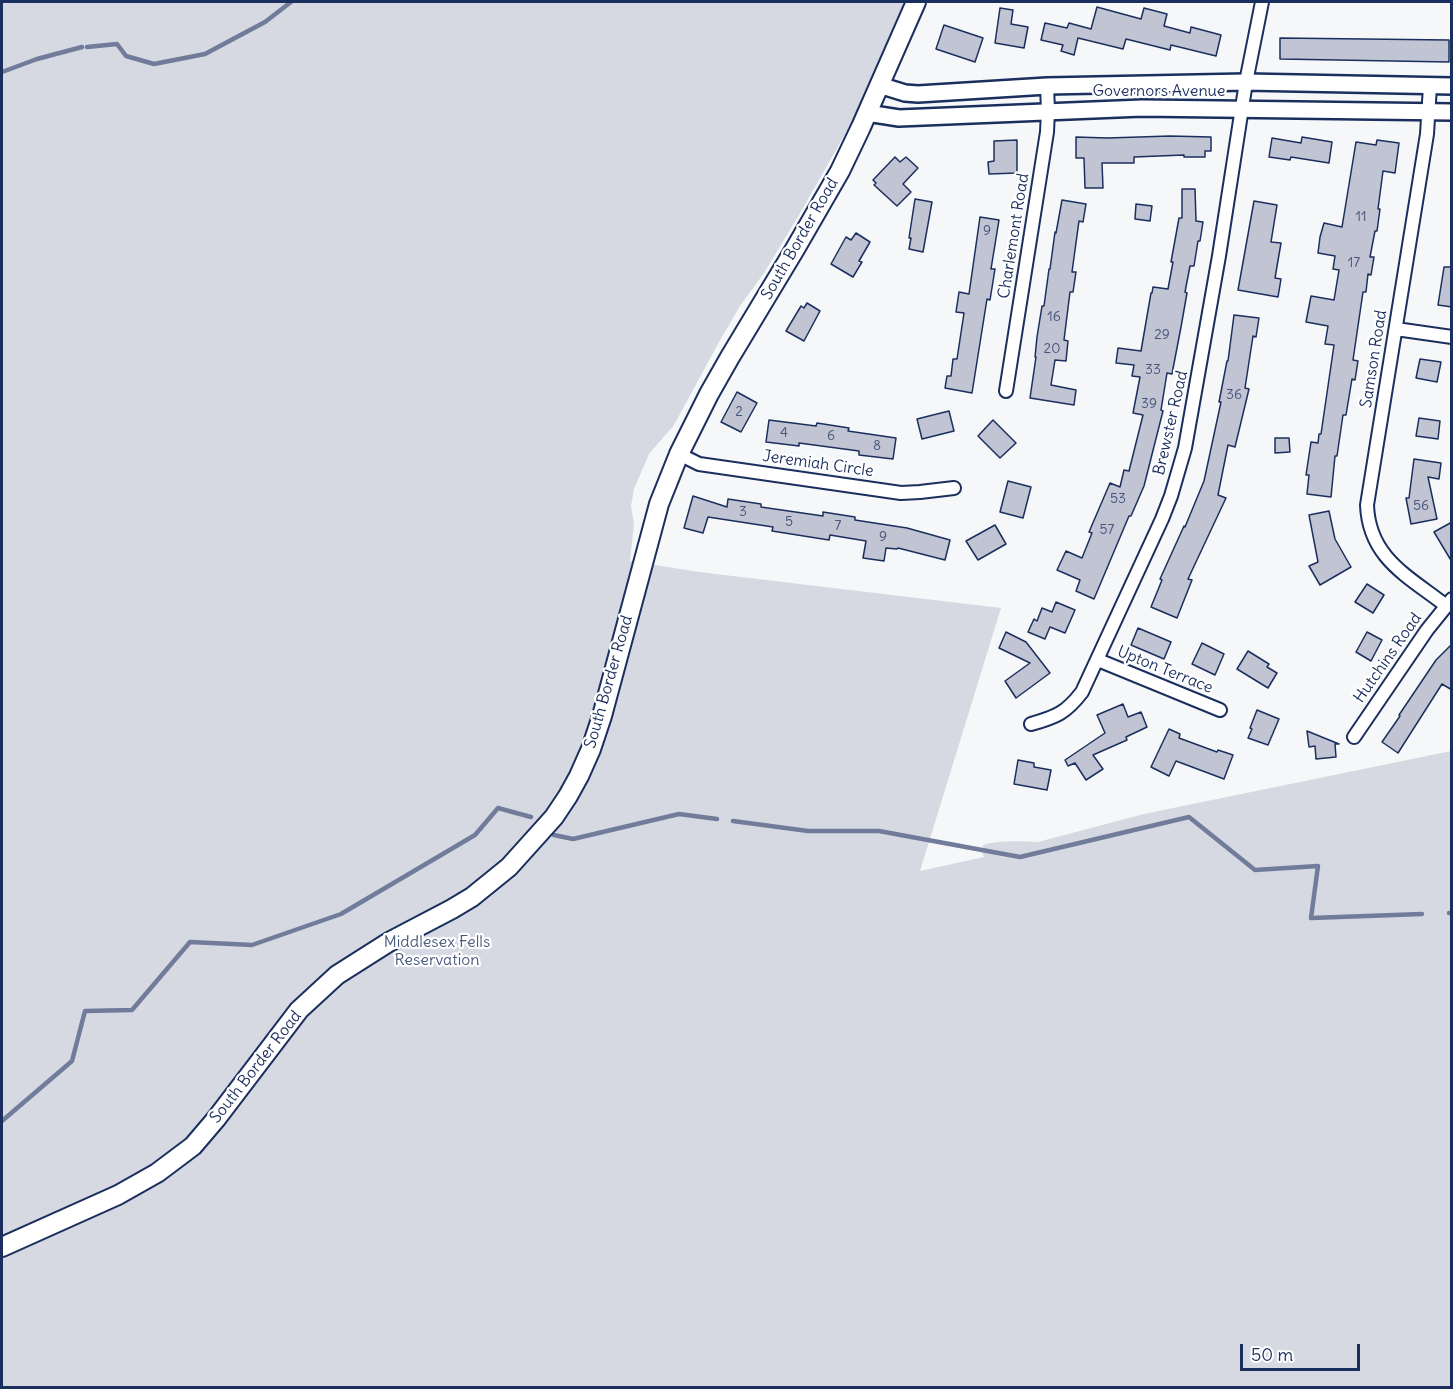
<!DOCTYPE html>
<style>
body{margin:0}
#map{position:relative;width:1453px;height:1389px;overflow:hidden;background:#f6f7f9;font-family:Delius,sans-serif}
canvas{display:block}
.frame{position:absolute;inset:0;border:3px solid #1b2f5e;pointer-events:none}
.scale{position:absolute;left:1240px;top:1344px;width:120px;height:27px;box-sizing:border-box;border:3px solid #1b2f5e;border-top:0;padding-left:8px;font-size:18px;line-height:21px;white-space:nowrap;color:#1b2f5e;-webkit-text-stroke:4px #fff;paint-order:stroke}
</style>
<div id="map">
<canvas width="1453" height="1389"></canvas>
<div class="frame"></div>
<div class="scale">50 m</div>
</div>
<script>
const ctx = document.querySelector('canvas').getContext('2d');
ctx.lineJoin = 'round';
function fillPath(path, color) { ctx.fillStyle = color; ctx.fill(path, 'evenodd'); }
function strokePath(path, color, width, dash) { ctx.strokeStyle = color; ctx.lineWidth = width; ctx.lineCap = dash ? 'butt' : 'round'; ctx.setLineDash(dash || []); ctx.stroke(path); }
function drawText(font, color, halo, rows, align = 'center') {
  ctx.font = font + ' Delius,sans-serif'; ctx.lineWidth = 4.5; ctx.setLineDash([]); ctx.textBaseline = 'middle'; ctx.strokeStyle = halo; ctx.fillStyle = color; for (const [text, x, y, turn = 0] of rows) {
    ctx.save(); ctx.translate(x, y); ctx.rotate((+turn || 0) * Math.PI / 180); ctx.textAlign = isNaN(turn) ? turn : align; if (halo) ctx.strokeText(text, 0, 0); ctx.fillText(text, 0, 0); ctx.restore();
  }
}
const green = new Path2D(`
 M 2,2 L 906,2 L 852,122 L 799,215 L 764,273 L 740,306 L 719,342 L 674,425 L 649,454 L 634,489 L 631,506 L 634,524 L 630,561 L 699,572 L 1001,608 L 920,871 L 984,857 L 982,852 L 983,845 C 998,840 1022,841 1038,842 L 1144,814 L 1451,751 L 1451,1387 L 2,1388 Z`);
const stream = new Path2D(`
 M 87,47 L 117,44 L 126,56 L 154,64 L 205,54 L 265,22 L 291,2
 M 2,72 L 37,59 L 82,47
 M 733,821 L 808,831 L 879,831 L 1020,857 L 1189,817 L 1255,870 L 1318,866 L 1311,918 L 1422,914
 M 554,835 L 573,839 L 679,814 L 717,819
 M 1449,913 L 1452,913
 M 2,1121 L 72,1061 L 85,1011 L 132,1010 L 190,942 L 252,945 L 341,914 L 475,835 L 498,808 L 531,817`);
const building = new Path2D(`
 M 1097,7 L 1141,19 L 1144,8 L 1167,14 L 1164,26 L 1190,33 L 1191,27 L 1221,35 L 1216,56 L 1171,45 L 1170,50 L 1126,39 L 1123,49 L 1078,38 L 1074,55 L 1061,51 L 1063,45 L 1041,40 L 1045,23 L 1067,28 L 1069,23 L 1091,29 Z
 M 1000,8 L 1013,10 L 1011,24 L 1028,27 L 1024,48 L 995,43 Z
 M 944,25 L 983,38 L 975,62 L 936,49 Z
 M 1280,38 L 1449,40 L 1449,62 L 1280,59 Z
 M 1170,136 L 1211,137 L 1211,151 L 1205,151 L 1205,157 L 1184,157 L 1184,155 L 1134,157 L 1134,163 L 1102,163 L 1103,188 L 1085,188 L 1084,158 L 1076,158 L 1076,137 L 1107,138 Z
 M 1302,137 L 1332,142 L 1329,163 L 1291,157 L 1290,160 L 1269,157 L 1272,138 L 1301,143 Z
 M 1017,140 L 1017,173 L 989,174 L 988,162 L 994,161 L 994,141 Z
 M 1377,140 L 1399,143 L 1395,173 L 1383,171 L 1378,209 L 1380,209 L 1377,231 L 1375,231 L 1370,257 L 1374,257 L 1371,275 L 1368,274 L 1366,292 L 1363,292 L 1353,360 L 1358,361 L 1355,380 L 1352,379 L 1346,415 L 1343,415 L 1337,456 L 1335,456 L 1331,497 L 1307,494 L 1309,475 L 1306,475 L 1311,442 L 1318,443 L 1319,434 L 1321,434 L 1334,345 L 1325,344 L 1328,326 L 1306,322 L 1311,296 L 1334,300 L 1339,270 L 1333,269 L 1335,256 L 1318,253 L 1320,237 L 1324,223 L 1342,227 L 1356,142 L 1376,145 Z
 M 895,157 L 900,162 L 906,157 L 918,168 L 903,184 L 911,192 L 897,206 L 874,185 L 876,183 L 873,180 Z
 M 1182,189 L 1195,189 L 1196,221 L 1203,222 L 1200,241 L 1198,241 L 1194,266 L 1190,266 L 1185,292 L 1187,293 L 1181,327 L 1172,374 L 1167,373 L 1161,410 L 1163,411 L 1144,486 L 1131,516 L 1129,516 L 1094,599 L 1076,591 L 1080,580 L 1057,570 L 1066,551 L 1082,558 L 1092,533 L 1089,532 L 1110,483 L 1120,487 L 1124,470 L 1129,471 L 1143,415 L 1133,413 L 1140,377 L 1132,376 L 1134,365 L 1116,363 L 1118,348 L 1141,351 L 1151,293 L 1152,293 L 1153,287 L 1168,289 L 1173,262 L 1171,262 L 1179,218 L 1182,218 Z
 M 915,199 L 932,202 L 923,252 L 909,249 L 911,238 L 909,238 Z
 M 1062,200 L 1086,204 L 1083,222 L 1079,221 L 1072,272 L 1076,272 L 1073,292 L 1070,292 L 1064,340 L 1068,341 L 1066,361 L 1055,360 L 1051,385 L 1076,390 L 1074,405 L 1030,398 L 1036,357 L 1035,357 L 1037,337 L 1042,306 L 1044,306 L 1049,269 L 1050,269 L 1055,232 L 1056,233 Z
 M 1254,201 L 1277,205 L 1271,242 L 1281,243 L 1275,278 L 1281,279 L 1278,297 L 1238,290 Z
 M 1136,204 L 1152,206 L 1150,221 L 1135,219 Z
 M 980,217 L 999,220 L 991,269 L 995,269 L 990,300 L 987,299 L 972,393 L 945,388 L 947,376 L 951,376 L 953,359 L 957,359 L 964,313 L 956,312 L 959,292 L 969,294 Z
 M 856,233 L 870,242 L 859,261 L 862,262 L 853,277 L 831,264 L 846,237 L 851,240 Z
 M 1444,267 L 1452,267 L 1452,307 L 1438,305 Z
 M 807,303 L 820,311 L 804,341 L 786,331 L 801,306 L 804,308 Z
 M 1234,315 L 1259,318 L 1256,337 L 1253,336 L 1245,388 L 1249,389 L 1235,447 L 1228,445 L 1218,495 L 1226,498 L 1188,579 L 1192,580 L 1177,618 L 1151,607 L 1162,580 L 1160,579 L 1184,526 L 1185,527 L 1204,481 L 1221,402 L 1219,402 L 1227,361 L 1228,361 Z
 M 1420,359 L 1441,362 L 1437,382 L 1416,378 Z
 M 737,392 L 757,403 L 741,432 L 721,422 Z
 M 949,411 L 954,431 L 922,439 L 917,419 Z
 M 1419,418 L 1440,421 L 1438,439 L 1416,436 Z
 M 769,420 L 816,426 L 817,423 L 849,428 L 848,431 L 896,438 L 893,459 L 859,455 L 859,451 L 799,443 L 799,446 L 766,442 Z
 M 993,420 L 1016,443 L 1000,458 L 978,436 Z
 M 1275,438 L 1289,438 L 1290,452 L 1275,453 Z
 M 1414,459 L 1441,463 L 1439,479 L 1428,477 L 1437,519 L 1411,524 L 1406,498 L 1409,498 Z
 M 1008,481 L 1031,487 L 1023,518 L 1000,512 Z
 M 693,496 L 727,507 L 728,499 L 761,504 L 761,507 L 823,516 L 823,512 L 855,517 L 855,520 L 907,528 L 950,540 L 945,560 L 898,548 L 897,549 L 886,548 L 884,561 L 863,558 L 866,541 L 830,535 L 829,540 L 772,531 L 773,527 L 708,517 L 703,533 L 684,528 Z
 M 1329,511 L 1335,539 L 1351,567 L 1320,585 L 1309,566 L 1318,562 L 1309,515 Z
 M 1452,522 L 1452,562 L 1434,532 Z
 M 995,525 L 1006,544 L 978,560 L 966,541 Z
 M 1367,584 L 1384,595 L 1373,613 L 1355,602 Z
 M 1056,602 L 1075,610 L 1065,633 L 1050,627 L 1045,639 L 1028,632 L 1034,619 L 1037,621 L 1042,608 L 1052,612 Z
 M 1138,628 L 1171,642 L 1164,659 L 1131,645 Z
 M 1006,632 L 1026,642 L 1050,673 L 1016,698 L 1005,681 L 1030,663 L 999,648 Z
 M 1367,632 L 1382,640 L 1371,661 L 1356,652 Z
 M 1202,643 L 1224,654 L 1215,675 L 1192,664 Z
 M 1452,644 L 1452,690 L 1442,684 L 1398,753 L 1382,742 L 1400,716 L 1399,715 L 1436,660 Z
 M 1248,651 L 1269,664 L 1267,667 L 1277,673 L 1268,688 L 1237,669 Z
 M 1123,704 L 1128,717 L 1141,712 L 1147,727 L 1126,737 L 1127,740 L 1093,755 L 1103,769 L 1086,780 L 1075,763 L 1068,766 L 1065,760 L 1105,733 L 1097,715 Z
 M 1257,710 L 1279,719 L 1268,745 L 1248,738 L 1252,729 L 1250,728 Z
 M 1169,729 L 1180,734 L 1179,738 L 1217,752 L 1218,750 L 1233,755 L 1224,779 L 1176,761 L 1169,776 L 1151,767 Z
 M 1307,731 L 1339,744 L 1335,744 L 1336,757 L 1316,759 L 1315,746 L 1309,747 Z
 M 1018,760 L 1034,763 L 1034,767 L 1051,770 L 1047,790 L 1014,784 Z`);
const minor = new Path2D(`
 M 1430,86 L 1427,134 L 1367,505 C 1369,558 1408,576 1445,605
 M 1396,329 L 1452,337
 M 1006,391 L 1047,132 L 1048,111 L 1047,86
 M 679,454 L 699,464 L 901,493 L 920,492 L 954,488
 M 1098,660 L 1220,710
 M 1031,724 C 1056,717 1066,713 1082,692 L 1162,519 L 1171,496 L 1185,448 L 1219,256 L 1246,82 L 1262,2
 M 1354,737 L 1427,630 L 1452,599`);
const tertiary = new Path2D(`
 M 879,85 L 905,93 L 918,94 L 1047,86 L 1246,82 L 1452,86
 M 867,113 L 899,118 L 1142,108 L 1452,112`);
const secondary = new Path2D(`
 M 2,1247 L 118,1195 L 157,1173 L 193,1146 L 216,1119 L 299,1010 L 337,975 L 389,942 L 452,909 L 472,897 L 509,867 L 554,817 L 568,796 L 579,776 L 591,749 L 602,716 L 659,504 L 679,454 L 709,394 L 730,357 L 795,249 L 840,171 L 861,127 L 916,2`);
const numberNames = [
 ["11",1361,217],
 ["9",987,231],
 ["17",1354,263],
 ["16",1054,317],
 ["29",1162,335],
 ["20",1052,349],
 ["33",1153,370],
 ["36",1234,395],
 ["39",1149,404],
 ["2",739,412],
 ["4",784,433],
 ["6",831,436],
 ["8",877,446],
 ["53",1118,499],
 ["56",1421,506],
 ["3",743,512],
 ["5",789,522],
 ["7",838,526],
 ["57",1107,530],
 ["9",883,537]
];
const streetNames = [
 ["Governors Avenue",1159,91],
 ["Charlemont Road",1014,236,-81],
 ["South Border Road",800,239,-60],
 ["Samson Road",1374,359,-81],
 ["Brewster Road",1171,423,-77],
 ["Jeremiah Circle",818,464,8],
 ["Hutchins Road",1388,658,-55],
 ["Upton Terrace",1165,670,22],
 ["South Border Road",609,682,-74],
 ["South Border Road",256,1067,-52]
];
const parkNames = [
 ["Middlesex Fells",437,942],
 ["Reservation",437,960]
];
fillPath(green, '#d6d9e2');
strokePath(stream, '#707c99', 4.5);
fillPath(building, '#c0c4d3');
strokePath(building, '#1b2f5e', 1.5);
strokePath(minor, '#1b2f5e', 16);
strokePath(tertiary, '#1b2f5e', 20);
strokePath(secondary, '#1b2f5e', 22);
strokePath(minor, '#fff', 12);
strokePath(tertiary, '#fff', 15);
strokePath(secondary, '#fff', 18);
drawText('14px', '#44547b', null, numberNames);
drawText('16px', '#1b2f5e', '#fff', streetNames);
drawText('16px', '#4a5a7f', '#fff', parkNames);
</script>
